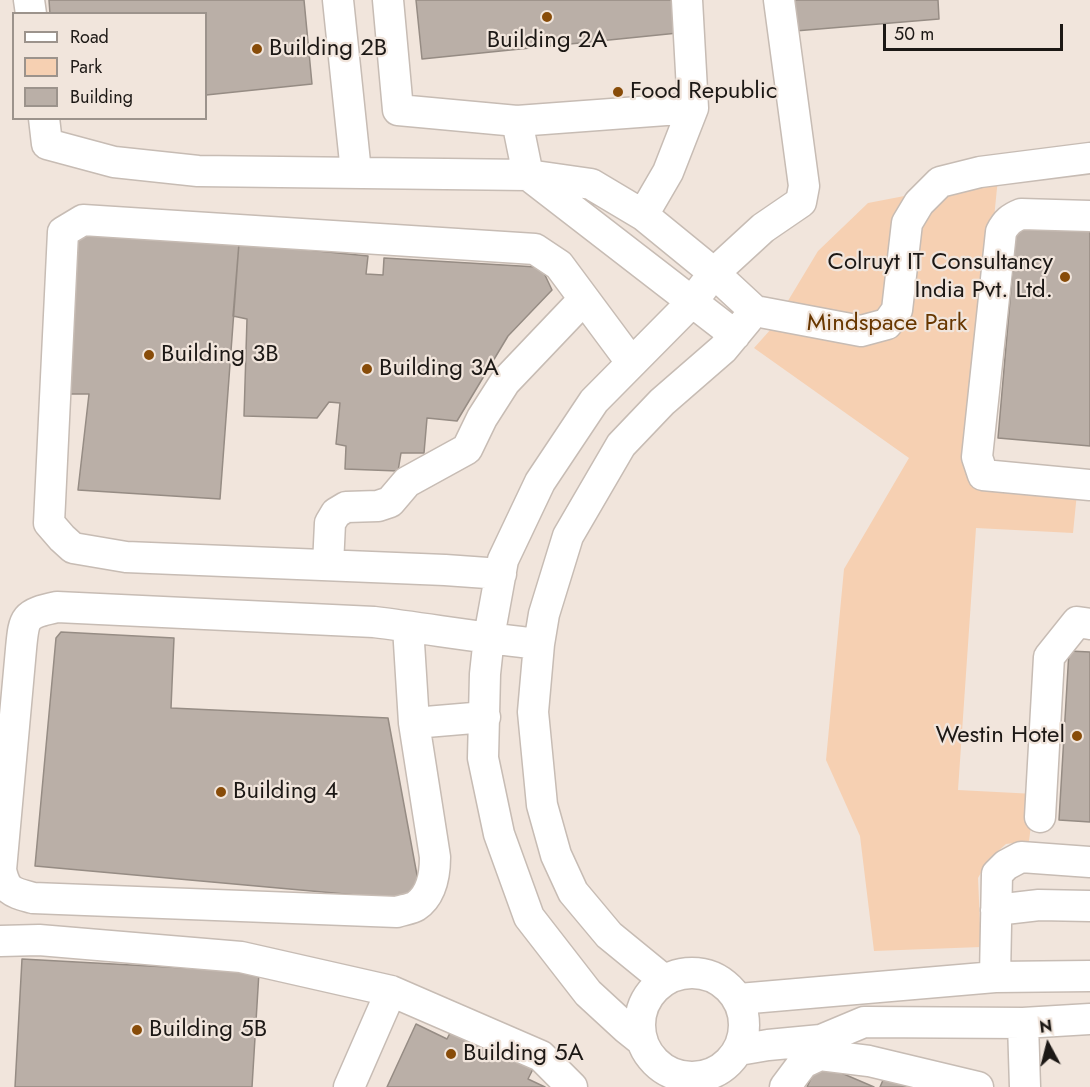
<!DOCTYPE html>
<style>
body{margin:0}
#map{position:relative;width:1090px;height:1087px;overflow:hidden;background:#f1e5dc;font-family:Jost,sans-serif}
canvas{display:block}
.legend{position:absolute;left:12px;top:12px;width:195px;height:108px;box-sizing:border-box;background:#f1e5dc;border:2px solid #9c938c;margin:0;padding:8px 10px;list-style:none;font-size:18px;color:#1c1815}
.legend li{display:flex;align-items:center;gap:12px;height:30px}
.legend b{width:30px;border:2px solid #9c938c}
.north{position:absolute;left:1018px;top:1015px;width:60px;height:60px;-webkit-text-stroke:4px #f1e5dc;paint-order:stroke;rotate:353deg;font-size:16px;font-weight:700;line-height:24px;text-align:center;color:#1c1815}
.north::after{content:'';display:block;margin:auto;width:21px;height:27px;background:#1c1815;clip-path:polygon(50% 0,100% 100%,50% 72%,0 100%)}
.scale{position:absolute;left:883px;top:24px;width:180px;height:27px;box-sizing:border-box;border:3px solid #1c1815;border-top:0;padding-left:8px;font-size:18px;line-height:21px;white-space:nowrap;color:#1c1815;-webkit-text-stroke:4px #f1e5dc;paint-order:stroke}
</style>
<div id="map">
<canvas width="1090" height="1087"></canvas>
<ul class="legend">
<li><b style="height:8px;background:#fff"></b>Road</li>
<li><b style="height:16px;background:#f6d0b2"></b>Park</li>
<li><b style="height:16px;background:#baafa7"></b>Building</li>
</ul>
<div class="north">N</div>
<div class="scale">50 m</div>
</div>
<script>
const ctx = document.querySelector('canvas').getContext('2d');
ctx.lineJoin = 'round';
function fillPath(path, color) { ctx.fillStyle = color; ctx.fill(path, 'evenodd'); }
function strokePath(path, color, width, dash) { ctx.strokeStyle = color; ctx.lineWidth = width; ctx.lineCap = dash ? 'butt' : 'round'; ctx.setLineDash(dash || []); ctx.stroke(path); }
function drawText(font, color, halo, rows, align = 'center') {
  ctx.font = font + ' Jost,sans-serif'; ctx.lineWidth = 4.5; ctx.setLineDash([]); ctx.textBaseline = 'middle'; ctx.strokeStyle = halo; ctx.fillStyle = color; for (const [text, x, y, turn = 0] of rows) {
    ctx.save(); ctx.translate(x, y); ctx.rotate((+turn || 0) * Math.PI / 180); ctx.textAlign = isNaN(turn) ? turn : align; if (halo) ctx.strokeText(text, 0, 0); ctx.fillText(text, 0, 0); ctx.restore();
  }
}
const green = new Path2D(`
 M 998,178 L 968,480 L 1077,493 L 1073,533 L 976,528 L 958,790 L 1035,794 L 1029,841 L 1006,844 L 988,860 L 978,878 L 981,947 L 874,951 L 860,836 L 826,760 L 844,569 L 909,458 L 754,348 L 771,329 L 818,251 L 868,203 Z`);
const building = new Path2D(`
 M 49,0 L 304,0 L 312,84 L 206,95 L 206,14 L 50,14 Z
 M 416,0 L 675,0 L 678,33 L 422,59 Z
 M 792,0 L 938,0 L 939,19 L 795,31 Z
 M 1017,220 L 1090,226 L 1090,446 L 998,438 Z
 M 77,230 L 239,243 L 220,499 L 78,490 L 89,394 L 64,394 Z
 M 239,243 L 368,256 L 366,274 L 383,275 L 384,258 L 537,267 L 544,273 L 552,290 L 508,336 L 457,421 L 427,418 L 424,453 L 401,453 L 398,471 L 345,469 L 346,446 L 336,444 L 340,403 L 329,402 L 317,418 L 244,416 L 247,319 L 233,316 Z
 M 61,632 L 174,638 L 171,708 L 388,718 L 419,886 L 400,899 L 35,866 L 56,638 Z
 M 1069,651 L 1090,652 L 1090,822 L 1059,820 Z
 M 22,959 L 259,972 L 252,1087 L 15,1087 Z
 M 416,1024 L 447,1039 L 451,1031 L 533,1069 L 528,1079 L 545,1087 L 387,1087 Z
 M 818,1063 L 874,1087 L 807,1087 Z
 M 887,1071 L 926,1087 L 880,1087 Z`);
const minor = new Path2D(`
 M 29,0 L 31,14
 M 338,0 L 356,172
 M 44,118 L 47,144 L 114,162 L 198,171 L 528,175 L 517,121 L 398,110 L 388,0
 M 517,121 L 693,108
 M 643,215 L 668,172 L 693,108 L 687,0
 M 1090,216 L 1021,214 C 1011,218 1006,222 1001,232 L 977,457 L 983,475 L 1090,485
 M 735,335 L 528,175 L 591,184 L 643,215 L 714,273 L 755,311 L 861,331 L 887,324 L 897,310 L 907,223 L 919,203 L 940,182 L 980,172 L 1090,158
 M 328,565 L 330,523 L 336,513 L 346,507 L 378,506 L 390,502 L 407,482 L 467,449 L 482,418 L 505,382 L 584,299
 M 501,574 L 445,570 L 126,557 L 73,548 L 62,538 L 49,523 L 63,232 L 83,220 L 535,249 L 559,265 L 631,362
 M 408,627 L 414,723 L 435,857 C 435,875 432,895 416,906 C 411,909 402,910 397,912 L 33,898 C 12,892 6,892 1,870 L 21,649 C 24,617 24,614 57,607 L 374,622 C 429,629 484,638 539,644
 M 414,723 L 485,717
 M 1040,817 L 1049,657 L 1077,622 L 1090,624
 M 996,910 L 1039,905 L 1090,906
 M 0,941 L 39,940 L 241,957 L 391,991 L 541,1056 L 572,1087
 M640 1025a52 52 0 1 1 104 0a52 52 0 1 1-104 0Z
 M 995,977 L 997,874 L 1006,865 L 1021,857 L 1090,862
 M 664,980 L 609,935 L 573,892 L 556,855 L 542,805 L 533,712 L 539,644 L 544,614 L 568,536 L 621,445 L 662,402 L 723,349 L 747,320
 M 739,999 L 995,977 L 1090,976
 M 1023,1023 L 1025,1087
 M 641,1040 L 626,1028 L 588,993 L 529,917 L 499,834 L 483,758 L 485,674 L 489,637 L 503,560 L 540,482 L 594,401 L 691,303 L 714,273 L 763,228 L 801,202 L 804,186 L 779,0
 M 739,1050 L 768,1045 L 821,1040 L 864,1022 L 1023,1023 L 1090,1019
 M 349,1087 L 391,991
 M 785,1087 L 803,1063 L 820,1055 L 869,1061 L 978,1087`);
const markers = [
 [547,17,6,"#884c09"],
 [257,49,6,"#884c09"],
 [618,92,6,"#884c09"],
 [1065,277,6,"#884c09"],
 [149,355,6,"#884c09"],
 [367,369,6,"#884c09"],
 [1077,736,6,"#884c09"],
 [221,792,6,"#884c09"],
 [137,1030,6,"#884c09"],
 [451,1054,6,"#884c09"]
];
const poiNames = [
 ["Building 2A",547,41,"center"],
 ["Building 2B",269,49],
 ["Food Republic",630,92],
 ["Colruyt IT Consultancy",1053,263,"right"],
 ["India Pvt. Ltd.",1053,291,"right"],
 ["Building 3B",161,355],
 ["Building 3A",379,369],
 ["Westin Hotel",1065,736,"right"],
 ["Building 4",233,792],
 ["Building 5B",149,1030],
 ["Building 5A",463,1054]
];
const parkNames = [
 ["Mindspace Park",887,324]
];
fillPath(green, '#f6d0b2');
fillPath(building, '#baafa7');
strokePath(building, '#968c84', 1.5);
strokePath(minor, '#c7bcb4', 33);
strokePath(minor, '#fff', 30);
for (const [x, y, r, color] of markers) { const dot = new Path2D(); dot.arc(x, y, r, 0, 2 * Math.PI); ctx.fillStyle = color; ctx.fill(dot); strokePath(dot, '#f1e5dc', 2); }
drawText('24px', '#1c1815', '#f1e5dc', poiNames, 'left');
drawText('24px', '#683700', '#f1e5dc', parkNames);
</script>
